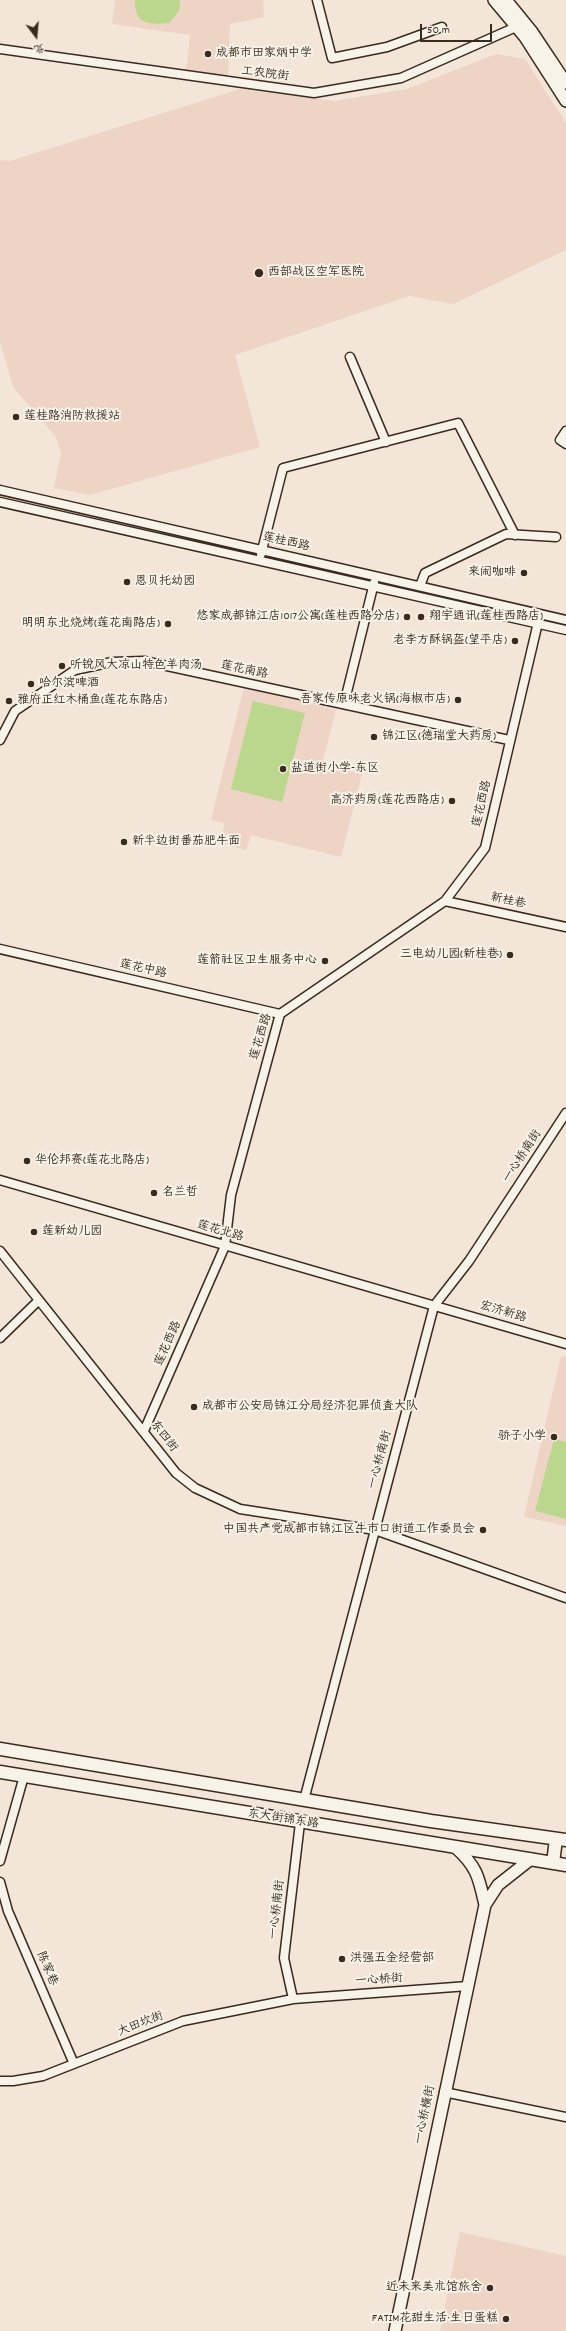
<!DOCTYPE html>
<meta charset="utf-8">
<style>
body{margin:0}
#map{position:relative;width:566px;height:2331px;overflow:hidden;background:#f3e5d8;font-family:Dekko,"LXGW WenKai TC",sans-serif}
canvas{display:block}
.north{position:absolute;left:16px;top:16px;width:40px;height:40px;-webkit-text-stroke:3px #f7f3e8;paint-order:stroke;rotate:164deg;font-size:11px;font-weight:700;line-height:16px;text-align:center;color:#3b2a1e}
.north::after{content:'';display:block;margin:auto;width:14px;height:18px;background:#3b2a1e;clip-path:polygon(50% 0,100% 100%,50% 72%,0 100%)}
.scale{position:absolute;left:420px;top:24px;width:72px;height:18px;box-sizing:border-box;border:2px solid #3b2a1e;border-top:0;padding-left:5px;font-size:12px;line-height:14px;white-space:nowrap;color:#3b2a1e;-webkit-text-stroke:3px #f7f3e8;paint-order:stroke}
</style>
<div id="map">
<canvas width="566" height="2331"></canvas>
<div class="north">北</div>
<div class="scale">50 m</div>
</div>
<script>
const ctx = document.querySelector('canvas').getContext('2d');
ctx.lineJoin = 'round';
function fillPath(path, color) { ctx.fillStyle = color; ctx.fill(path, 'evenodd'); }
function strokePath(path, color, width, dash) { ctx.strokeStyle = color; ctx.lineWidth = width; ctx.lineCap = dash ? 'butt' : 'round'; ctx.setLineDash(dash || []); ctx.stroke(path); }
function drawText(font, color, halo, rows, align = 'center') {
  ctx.font = font + ' Dekko,"LXGW WenKai TC",sans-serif'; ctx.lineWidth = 4; ctx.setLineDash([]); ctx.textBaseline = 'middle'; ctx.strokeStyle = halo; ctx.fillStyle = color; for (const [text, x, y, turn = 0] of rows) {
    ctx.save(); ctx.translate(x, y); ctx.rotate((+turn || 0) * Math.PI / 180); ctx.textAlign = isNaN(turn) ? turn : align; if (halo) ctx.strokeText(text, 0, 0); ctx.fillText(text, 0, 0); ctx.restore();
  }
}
const built = new Path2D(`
 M 115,0 L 263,0 L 264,17 L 230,24 L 228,76 L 196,75 L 186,72 L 190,35 L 112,24 Z
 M 496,54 L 525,59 L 566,123 L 566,250 L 453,304 L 409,296 L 235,355 L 260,447 L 90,495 L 54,488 L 61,454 L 56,437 L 13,387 L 0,341 L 0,160 L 10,161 L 240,89 L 334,101 L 407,89 Z
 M 244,687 L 336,710 L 322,764 L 362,774 L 341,857 L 251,835 L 246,850 L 220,843 L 225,823 L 211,820 Z
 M 561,1356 L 566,1357 L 566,1526 L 524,1517 Z
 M 460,2232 L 566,2256 L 566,2331 L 440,2331 Z`);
const green = new Path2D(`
 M 135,0 L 180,0 L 179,11 L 169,23 C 149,25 134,24 135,0 Z
 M 253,701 L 305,713 L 282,802 L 231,789 Z
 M 554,1439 L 566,1442 L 566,1519 L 535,1511 Z`);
const street = new Path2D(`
 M 317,0 L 332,58 L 387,47 L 442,27
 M 0,49 L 314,93 L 401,78 L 516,27
 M 350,357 L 386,442
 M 566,431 L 560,440 L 566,444
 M 0,490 L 566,620
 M 0,502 L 566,630
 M 261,554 L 283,468 L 458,423 L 515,535
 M 420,586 L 425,573 L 506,534 L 556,537
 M 344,704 L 374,583
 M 0,740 L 15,711 L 75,670 L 112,662 L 144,661 L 509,740
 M 445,901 L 566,927
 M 0,949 L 280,1014
 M 0,1180 L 566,1344
 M 0,1251 L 176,1473 L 195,1488 L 240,1509 L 375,1530 L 566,1598
 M 0,1338 L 39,1300
 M 144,1431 L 225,1246 L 231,1195 L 280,1014 L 445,901 L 485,848 L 540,614
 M 304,1800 L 434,1306 L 469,1261 L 566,1113
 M 0,1861 L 24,1776
 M 0,1882 L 8,1911 L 74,2064
 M 293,1999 L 284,1958 L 300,1823
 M 0,2081 L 13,2081 L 43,2076 L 183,2021 L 293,1999 L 468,1986
 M 444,2092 L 566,2117`);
const secondary = new Path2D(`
 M 494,0 L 525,37 L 566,101
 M 506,0 L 532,32 L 566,83
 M 455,1847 C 477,1866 479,1878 485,1905
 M 395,2331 L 485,1905 L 498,1885 L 531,1859`);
const primary = new Path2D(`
 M 0,1749 L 431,1821 L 566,1840
 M 0,1772 L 566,1865
 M 553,1863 L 556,1839`);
const markers = [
 [208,54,4,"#3b2a1e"],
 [259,273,5,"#3b2a1e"],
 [16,417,4,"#3b2a1e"],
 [524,573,4,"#3b2a1e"],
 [127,582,4,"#3b2a1e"],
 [407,617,4,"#3b2a1e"],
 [421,617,4,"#3b2a1e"],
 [168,624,4,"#3b2a1e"],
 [515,641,4,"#3b2a1e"],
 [62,666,4,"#3b2a1e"],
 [31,684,4,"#3b2a1e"],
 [458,700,4,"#3b2a1e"],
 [9,701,4,"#3b2a1e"],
 [374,737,4,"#3b2a1e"],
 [283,769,4,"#3b2a1e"],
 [452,801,4,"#3b2a1e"],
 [124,842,4,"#3b2a1e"],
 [510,955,4,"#3b2a1e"],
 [325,961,4,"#3b2a1e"],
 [27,1161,4,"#3b2a1e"],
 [154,1193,4,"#3b2a1e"],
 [34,1232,4,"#3b2a1e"],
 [194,1407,4,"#3b2a1e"],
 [554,1437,4,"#3b2a1e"],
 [483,1530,4,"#3b2a1e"],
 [342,1959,4,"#3b2a1e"],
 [490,2288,4,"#3b2a1e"],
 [506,2319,4,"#3b2a1e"]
];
const poiNames = [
 ["成都市田家炳中学",216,54],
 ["西部战区空军医院",268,273],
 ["莲桂路消防救援站",24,417],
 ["来闹咖啡",516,573,"right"],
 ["恩贝托幼园",135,582],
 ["悠家成都锦江店1017公寓(莲桂西路分店)",399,617,"right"],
 ["翔宇通讯(莲桂西路店)",429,617],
 ["明明东北烧烤(莲花南路店)",160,624,"right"],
 ["老李方酥锅盔(望平店)",507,641,"right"],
 ["听锐风大凉山特色羊肉汤",70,666],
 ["哈尔滨啤酒",39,684],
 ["吾家传原味老火锅(海椒市店)",450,700,"right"],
 ["雅府正红木桶鱼(莲花东路店)",17,701],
 ["锦江区(德瑞堂大药房)",382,737],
 ["盐道街小学-东区",291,769],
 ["高济药房(莲花西路店)",444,801,"right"],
 ["新半边街番茄肥牛面",132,842],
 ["三电幼儿园(新桂巷)",502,955,"right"],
 ["莲箭社区卫生服务中心",317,961,"right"],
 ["华伦邦赛(莲花北路店)",35,1161],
 ["名兰哲",162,1193],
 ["莲新幼儿园",42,1232],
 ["成都市公安局锦江分局经济犯罪侦查大队",202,1407],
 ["骄子小学",546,1437,"right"],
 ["中国共产党成都市锦江区牛市口街道工作委员会",475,1530,"right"],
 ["洪强五金经营部",350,1959],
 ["近未来美术馆旅舍",482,2288,"right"],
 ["FATIM花甜生活·生日蛋糕",498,2319,"right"]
];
const streetNames = [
 ["工农院街",265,75,7],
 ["莲桂西路",286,543,13],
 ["莲花南路",244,671,12],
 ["莲花西路",483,804,-77],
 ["新桂巷",508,902,12],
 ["莲花中路",143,970,13],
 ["莲花西路",262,1037,-73],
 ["一心桥南街",523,1157,-57],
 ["莲花北路",220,1232,16],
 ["宏济新路",503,1313,16],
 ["莲花西路",169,1344,-66],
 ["东四街",163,1437,52],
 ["一心桥南街",381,1460,-75],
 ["东大街锦东路",283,1820,9],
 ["一心桥南街",278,1910,-83],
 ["陈家巷",46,1969,67],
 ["一心桥街",379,1981,-4],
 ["大田坎街",141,2025,-21],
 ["一心桥横街",426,2115,-78]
];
fillPath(built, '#eed4c4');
fillPath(green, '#bbd68d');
strokePath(street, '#3b2a1e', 11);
strokePath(secondary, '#3b2a1e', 14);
strokePath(primary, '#3b2a1e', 15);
strokePath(street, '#f7f3e8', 8);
strokePath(secondary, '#f7f3e8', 11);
strokePath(primary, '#f7f3e8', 12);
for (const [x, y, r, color] of markers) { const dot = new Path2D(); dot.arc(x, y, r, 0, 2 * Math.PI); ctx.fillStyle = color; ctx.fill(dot); strokePath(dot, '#f7f3e8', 1.5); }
drawText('12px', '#3b2a1e', '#f7f3e8', poiNames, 'left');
drawText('12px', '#3b2a1e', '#f7f3e8', streetNames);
</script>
